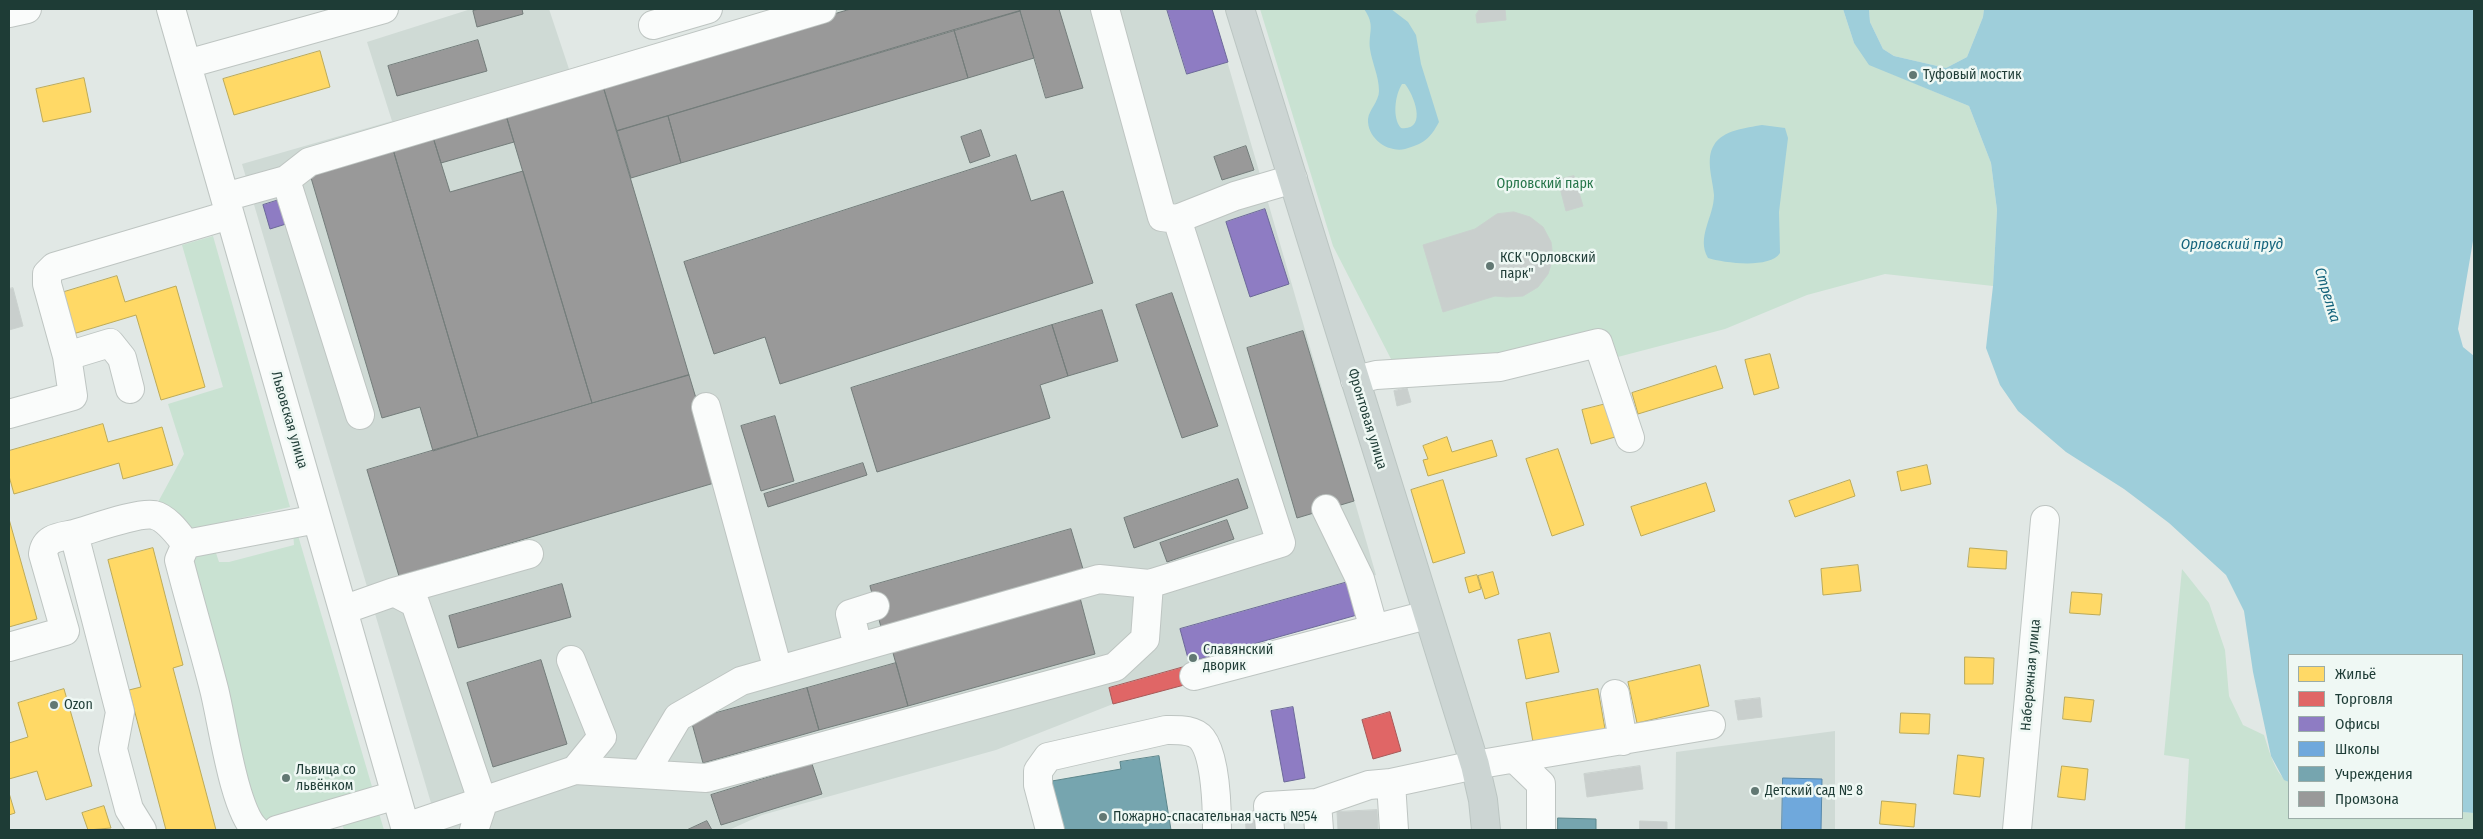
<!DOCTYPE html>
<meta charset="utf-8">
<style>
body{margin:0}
#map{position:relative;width:2483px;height:839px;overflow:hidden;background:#e1e8e5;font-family:"Fira Sans Condensed",sans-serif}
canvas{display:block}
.frame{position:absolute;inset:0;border:10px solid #1e3c36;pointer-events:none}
.legend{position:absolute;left:2288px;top:654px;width:175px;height:165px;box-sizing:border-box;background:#eff8f4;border:1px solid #9bada8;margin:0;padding:6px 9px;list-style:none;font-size:15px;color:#1e3c36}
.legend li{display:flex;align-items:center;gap:10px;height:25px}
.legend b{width:25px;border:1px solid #9bada8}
</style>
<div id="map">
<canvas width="2483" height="839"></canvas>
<div class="frame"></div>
<ul class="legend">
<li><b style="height:14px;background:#ffd966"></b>Жильё</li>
<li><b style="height:14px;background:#e06666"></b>Торговля</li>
<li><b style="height:14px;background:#8e7cc3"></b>Офисы</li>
<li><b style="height:14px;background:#6fa8dc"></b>Школы</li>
<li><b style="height:14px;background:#76a5af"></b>Учреждения</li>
<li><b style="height:14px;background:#999"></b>Промзона</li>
</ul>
</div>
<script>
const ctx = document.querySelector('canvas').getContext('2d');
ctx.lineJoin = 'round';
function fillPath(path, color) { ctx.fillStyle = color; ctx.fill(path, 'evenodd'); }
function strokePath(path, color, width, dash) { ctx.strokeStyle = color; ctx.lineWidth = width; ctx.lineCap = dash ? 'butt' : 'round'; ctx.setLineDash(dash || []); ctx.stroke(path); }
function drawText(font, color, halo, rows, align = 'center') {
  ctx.font = font + ' "Fira Sans Condensed",sans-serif'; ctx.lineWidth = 5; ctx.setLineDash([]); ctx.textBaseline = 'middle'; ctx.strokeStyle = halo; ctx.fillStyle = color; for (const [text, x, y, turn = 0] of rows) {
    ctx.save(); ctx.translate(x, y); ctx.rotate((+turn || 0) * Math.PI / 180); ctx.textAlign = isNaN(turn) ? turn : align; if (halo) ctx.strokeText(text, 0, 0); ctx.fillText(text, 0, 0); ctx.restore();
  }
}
const built = new Path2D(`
 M 471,9 L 549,9 L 569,69 L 778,9 L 1212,9 L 1376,575 L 1180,629 L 1189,662 L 1184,667 L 1109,688 L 1113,704 L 996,750 L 762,815 L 729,830 L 439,830 L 242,164 L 392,121 L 367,42 Z
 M 1835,731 L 1835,830 L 1675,830 L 1676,752 Z`);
const green = new Path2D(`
 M 1260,9 L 1843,9 L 1854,43 L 1890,73 L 1969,106 L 1991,163 L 1997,210 L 1993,286 L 1885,274 L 1807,295 L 1725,329 L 1610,359 L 1489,361 L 1391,359 L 1333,246 Z
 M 1869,9 L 1984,9 L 1983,17 L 1967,57 L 1946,68 L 1894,56 L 1883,49 L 1870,22 Z
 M 213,236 L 290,507 L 188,530 L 157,504 L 184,454 L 168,404 L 223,387 L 182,245 Z
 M 293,532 L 297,532 L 373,790 L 273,826 L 257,822 L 187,569 L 191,552 L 215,550 L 219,562 L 229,562 L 294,545 Z
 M 2182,569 L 2209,603 L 2225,650 L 2229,696 L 2243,725 L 2264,735 C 2269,750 2275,775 2289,782 L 2289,818 L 2462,818 L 2462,812 L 2474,813 L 2474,830 L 2185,830 L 2189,759 L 2164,755 Z
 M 378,810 L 384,830 L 344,830 L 341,820 Z`);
const water = new Path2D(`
 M 1364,9 L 1391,9 L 1408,22 L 1416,35 L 1421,64 L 1439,122 C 1430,139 1423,144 1405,149 C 1389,153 1367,139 1368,119 C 1369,110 1379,101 1379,91 C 1379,76 1372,63 1370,49 C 1368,32 1376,26 1364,9 ZM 1402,84 L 1405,84 C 1414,95 1428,131 1401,128 C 1392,118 1395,95 1402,84 Z
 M 1843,9 L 1869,9 L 1870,22 L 1883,49 L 1894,56 L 1946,68 L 1967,57 L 1983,17 L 1984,9 L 2474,9 L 2474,235 L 2458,329 L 2463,347 L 2474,356 L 2474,813 L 2462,812 L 2462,655 L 2289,655 L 2289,782 L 2284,780 L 2271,756 L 2253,672 L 2244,611 L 2226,575 L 2169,523 L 2124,489 L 2066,452 L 2018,411 L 2000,385 L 1986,348 L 1993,286 L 1997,210 L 1991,163 L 1969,106 L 1869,65 L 1854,43 Z
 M 1762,125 L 1785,128 L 1788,138 L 1779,212 L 1780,253 C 1770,269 1724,263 1708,258 C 1696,237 1714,217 1714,195 C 1713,180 1705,159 1714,145 C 1723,130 1746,128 1762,125 Z`);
const homes = new Path2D(`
 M 320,51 L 330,87 L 234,115 L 223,79 Z
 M 84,78 L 91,112 L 43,122 L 36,89 Z
 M 117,276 L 125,302 L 176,286 L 205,387 L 161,400 L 136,315 L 73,334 L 61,293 Z
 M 1770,354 L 1779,388 L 1754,395 L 1745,360 Z
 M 1716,366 L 1723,388 L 1638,414 L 1632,393 Z
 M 1606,404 L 1615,437 L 1591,444 L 1582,410 Z
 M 103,424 L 108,442 L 162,427 L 173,465 L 123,479 L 119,463 L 14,494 L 9,476 L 9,451 Z
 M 1447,437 L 1452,452 L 1492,440 L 1497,456 L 1428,476 L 1423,460 L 1428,459 L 1423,446 Z
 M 1558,449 L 1584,525 L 1552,536 L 1526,459 Z
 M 1927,465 L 1931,484 L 1901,491 L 1897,472 Z
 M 1443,480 L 1465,553 L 1433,563 L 1411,490 Z
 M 1850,480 L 1855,496 L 1795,517 L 1789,501 Z
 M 1706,483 L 1715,511 L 1641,536 L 1631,507 Z
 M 9,519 L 37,619 L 9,627 Z
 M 153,548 L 183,665 L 173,668 L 216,830 L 166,830 L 129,690 L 141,687 L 108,560 Z
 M 1970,548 L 2007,551 L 2006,569 L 1968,567 Z
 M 1858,565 L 1861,591 L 1823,595 L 1821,569 Z
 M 1493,572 L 1499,594 L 1485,599 L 1478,576 Z
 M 1477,575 L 1481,589 L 1469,593 L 1465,578 Z
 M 2072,592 L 2102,594 L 2100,615 L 2070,613 Z
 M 1550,633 L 1559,672 L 1526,679 L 1518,640 Z
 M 1965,657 L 1994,658 L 1993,684 L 1965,684 Z
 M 1700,665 L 1709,706 L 1637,723 L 1628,682 Z
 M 64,689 L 92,786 L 46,800 L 37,771 L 9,779 L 9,743 L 28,737 L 18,703 Z
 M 1598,689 L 1605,729 L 1533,742 L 1526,703 Z
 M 2065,697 L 2094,700 L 2091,722 L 2063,719 Z
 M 1901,713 L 1930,714 L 1929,734 L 1900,733 Z
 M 1958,755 L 1984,758 L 1980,797 L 1954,794 Z
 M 2062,766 L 2088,769 L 2085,800 L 2058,797 Z
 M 9,793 L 15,813 L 9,815 Z
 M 1882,801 L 1916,804 L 1914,827 L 1880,824 Z
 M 104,806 L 111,828 L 88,830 L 82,813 Z`);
const shops = new Path2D(`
 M 1184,667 L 1188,684 L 1113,704 L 1109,688 Z
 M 1390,712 L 1401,751 L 1373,759 L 1362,720 Z`);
const offices = new Path2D(`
 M 1167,9 L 1212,9 L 1228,62 L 1187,74 Z
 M 279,200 L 286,224 L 270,229 L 263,205 Z
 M 1265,209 L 1289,284 L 1250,297 L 1226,222 Z
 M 1348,582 L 1357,615 L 1189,662 L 1180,629 Z
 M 1293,707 L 1305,778 L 1284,782 L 1271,711 Z`);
const schools = new Path2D(`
 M 1783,778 L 1822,779 L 1821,830 L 1782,830 Z`);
const public = new Path2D(`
 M 1159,756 L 1171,830 L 1060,830 L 1052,781 L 1121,769 L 1120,762 Z
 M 1558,818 L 1596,819 L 1596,830 L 1558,830 Z`);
const industry = new Path2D(`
 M 479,9 L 522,9 L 523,14 L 477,27 L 473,11 Z
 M 851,9 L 1020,9 L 1020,11 L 617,131 L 602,83 Z
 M 1020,9 L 1059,9 L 1083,88 L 1046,98 Z
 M 1020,11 L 1034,58 L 968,78 L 954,30 Z
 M 954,30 L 968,78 L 681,163 L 668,116 Z
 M 478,40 L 487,71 L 397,96 L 388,66 Z
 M 602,83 L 689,375 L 592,403 L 505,112 Z
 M 505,112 L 514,142 L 441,163 L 432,134 Z
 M 668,116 L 681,163 L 631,178 L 617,131 Z
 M 981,130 L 990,156 L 970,163 L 961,137 Z
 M 432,134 L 450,192 L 523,171 L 592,403 L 478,437 L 392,146 Z
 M 392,146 L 478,437 L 433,451 L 420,407 L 382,418 L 309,171 Z
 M 1246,146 L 1254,170 L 1222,180 L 1214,157 Z
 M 1016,155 L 1031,201 L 1063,191 L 1093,283 L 780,384 L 765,337 L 714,354 L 684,262 Z
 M 1172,293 L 1218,426 L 1182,438 L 1136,305 Z
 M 1102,310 L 1118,361 L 1068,376 L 1052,325 Z
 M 1052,325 L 1068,376 L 1040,385 L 1050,418 L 877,472 L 851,388 Z
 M 1303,331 L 1354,501 L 1297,518 L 1247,348 Z
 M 689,375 L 721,481 L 399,576 L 367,470 Z
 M 775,416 L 794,481 L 761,491 L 741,426 Z
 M 863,463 L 867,475 L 768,507 L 764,494 Z
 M 1238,479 L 1248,508 L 1134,548 L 1124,518 Z
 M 1227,520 L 1234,539 L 1167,562 L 1160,543 Z
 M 1071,529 L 1083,569 L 881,627 L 870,586 Z
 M 562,584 L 571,617 L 458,648 L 449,616 Z
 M 1079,594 L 1095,654 L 908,706 L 891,646 Z
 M 541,660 L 567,744 L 493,767 L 467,683 Z
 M 896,663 L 908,706 L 819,730 L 807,688 Z
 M 807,688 L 819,730 L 703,763 L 691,720 Z
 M 812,764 L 822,794 L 721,825 L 711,795 Z
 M 707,821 L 712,830 L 687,830 Z`);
const building = new Path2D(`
 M 1480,9 L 1505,9 L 1506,20 L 1477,23 L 1476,15 Z
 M 1574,176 L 1583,206 L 1566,211 L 1558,180 Z
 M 1514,212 L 1530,217 L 1543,227 L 1551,242 L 1553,258 L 1548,274 L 1538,287 L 1523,296 L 1507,297 L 1495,296 L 1443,312 L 1423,245 L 1475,229 L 1497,214 Z
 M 13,288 L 23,326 L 9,330 L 9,289 Z
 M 1407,388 L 1411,402 L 1397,406 L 1394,391 Z
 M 1760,698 L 1762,717 L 1738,720 L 1735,701 Z
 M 1640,766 L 1643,789 L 1587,797 L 1584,774 Z
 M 1377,810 L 1378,830 L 1338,830 L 1337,812 Z
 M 1261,811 L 1262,829 L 1246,830 L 1245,812 Z
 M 1640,821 L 1667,822 L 1667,830 L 1640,830 Z`);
const minor = new Path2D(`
 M 171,9 L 406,830
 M 1105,9 L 1162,217 L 1177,219
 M 9,13 L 27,9
 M 653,25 L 708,9
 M 187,64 L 384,9
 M 286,180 L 309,162 L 822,9
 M 225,197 L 286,180 L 360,415
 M 67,356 L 110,343 L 122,358 L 130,389
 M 1355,380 L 1376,375 L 1500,367 L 1598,343 L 1630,438
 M 706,407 L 778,670
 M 9,414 L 73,396 L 67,356 L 47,284 L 47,274 L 54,267 L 229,215
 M 1326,509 L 1360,579 L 1374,629
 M 394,592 L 529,554
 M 343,610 L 394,592 L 415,603 L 483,803 L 474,830
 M 9,647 L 65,631 L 43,554 C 45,537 60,537 74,534
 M 858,647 L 850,614 L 875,606
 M 1194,676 L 1427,615
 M 1615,694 L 1623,741
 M 1516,760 L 1541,784 L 1541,830
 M 575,770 L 706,778 L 1115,667 L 1145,639 L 1149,584
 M 644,774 L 678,717 L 741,681 L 1099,579 L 1149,584 L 1281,543 L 1177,219 L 1235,196 L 1293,179
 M 1391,783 L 1394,830
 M 1317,803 L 1319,830
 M 406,827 L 575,770 L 602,737 L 571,660
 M 142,830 L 129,809 L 113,749 L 120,712 L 74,534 C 92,529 138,512 154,515 C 167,518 178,534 186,544
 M 256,830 C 234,811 222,720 214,689 C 203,646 190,603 179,560 L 186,544 L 317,519
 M 277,830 L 396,795
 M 1050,830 L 1038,785 L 1038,771 L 1048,757 L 1166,730 C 1179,730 1194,729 1202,739 C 1216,757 1217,808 1217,830
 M 1270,830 L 1268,806 L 1317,803 L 1369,785 L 1391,783 L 1475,765 L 1711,725
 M 2017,830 L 2045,520`);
const major = new Path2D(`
 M 1240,9 L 1475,765 L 1483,800 L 1486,830`);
const markers = [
 [1913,75,5,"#627873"],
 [1490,266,5,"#627873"],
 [1193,658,5,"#627873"],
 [54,705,5,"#627873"],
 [286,778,5,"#627873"],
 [1755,791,5,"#627873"],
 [1103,817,5,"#627873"]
];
const poiNames = [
 ["Туфовый мостик",1923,75],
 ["КСК \"Орловский",1500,258],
 ["парк\"",1500,274],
 ["Славянский",1203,650],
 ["дворик",1203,666],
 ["Ozon",64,705],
 ["Львица со",296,770],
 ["львёнком",296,786],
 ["Детский сад № 8",1765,791],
 ["Пожарно-спасательная часть №54",1113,817]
];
const parkNames = [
 ["Орловский парк",1545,184]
];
const streetNames = [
 ["Фронтовая улица",1367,419,73],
 ["Львовская улица",289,420,74],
 ["Набережная улица",2031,675,-85]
];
const waterNames = [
 ["Орловский пруд",2232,245],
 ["Стрелка",2327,295,73]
];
fillPath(built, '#cfdad5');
fillPath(green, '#c9e2d2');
fillPath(water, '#9eceda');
fillPath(homes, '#ffd966');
strokePath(homes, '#bcaa58', 1);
fillPath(shops, '#e06666');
strokePath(shops, '#a65958', 1);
fillPath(offices, '#8e7cc3');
strokePath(offices, '#6c6999', 1);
fillPath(schools, '#6fa8dc');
strokePath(schools, '#5788aa', 1);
fillPath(public, '#76a5af');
strokePath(public, '#5c868b', 1);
fillPath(industry, '#999');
strokePath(industry, '#747d7b', 1);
fillPath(building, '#c9cfcd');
strokePath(building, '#cad1ce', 1);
strokePath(minor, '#bec5c2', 30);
strokePath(major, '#bbc5c2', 30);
strokePath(minor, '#fafcfb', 28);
strokePath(major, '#ccd5d3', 28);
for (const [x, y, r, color] of markers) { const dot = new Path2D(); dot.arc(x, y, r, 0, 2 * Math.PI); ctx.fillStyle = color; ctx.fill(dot); strokePath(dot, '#eff8f4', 2); }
drawText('14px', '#1e3c36', '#eff8f4', poiNames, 'left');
drawText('14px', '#26764a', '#eff8f4', parkNames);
drawText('14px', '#1e3c36', '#eff8f4', streetNames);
drawText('italic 15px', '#15647c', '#eff8f4', waterNames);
</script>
